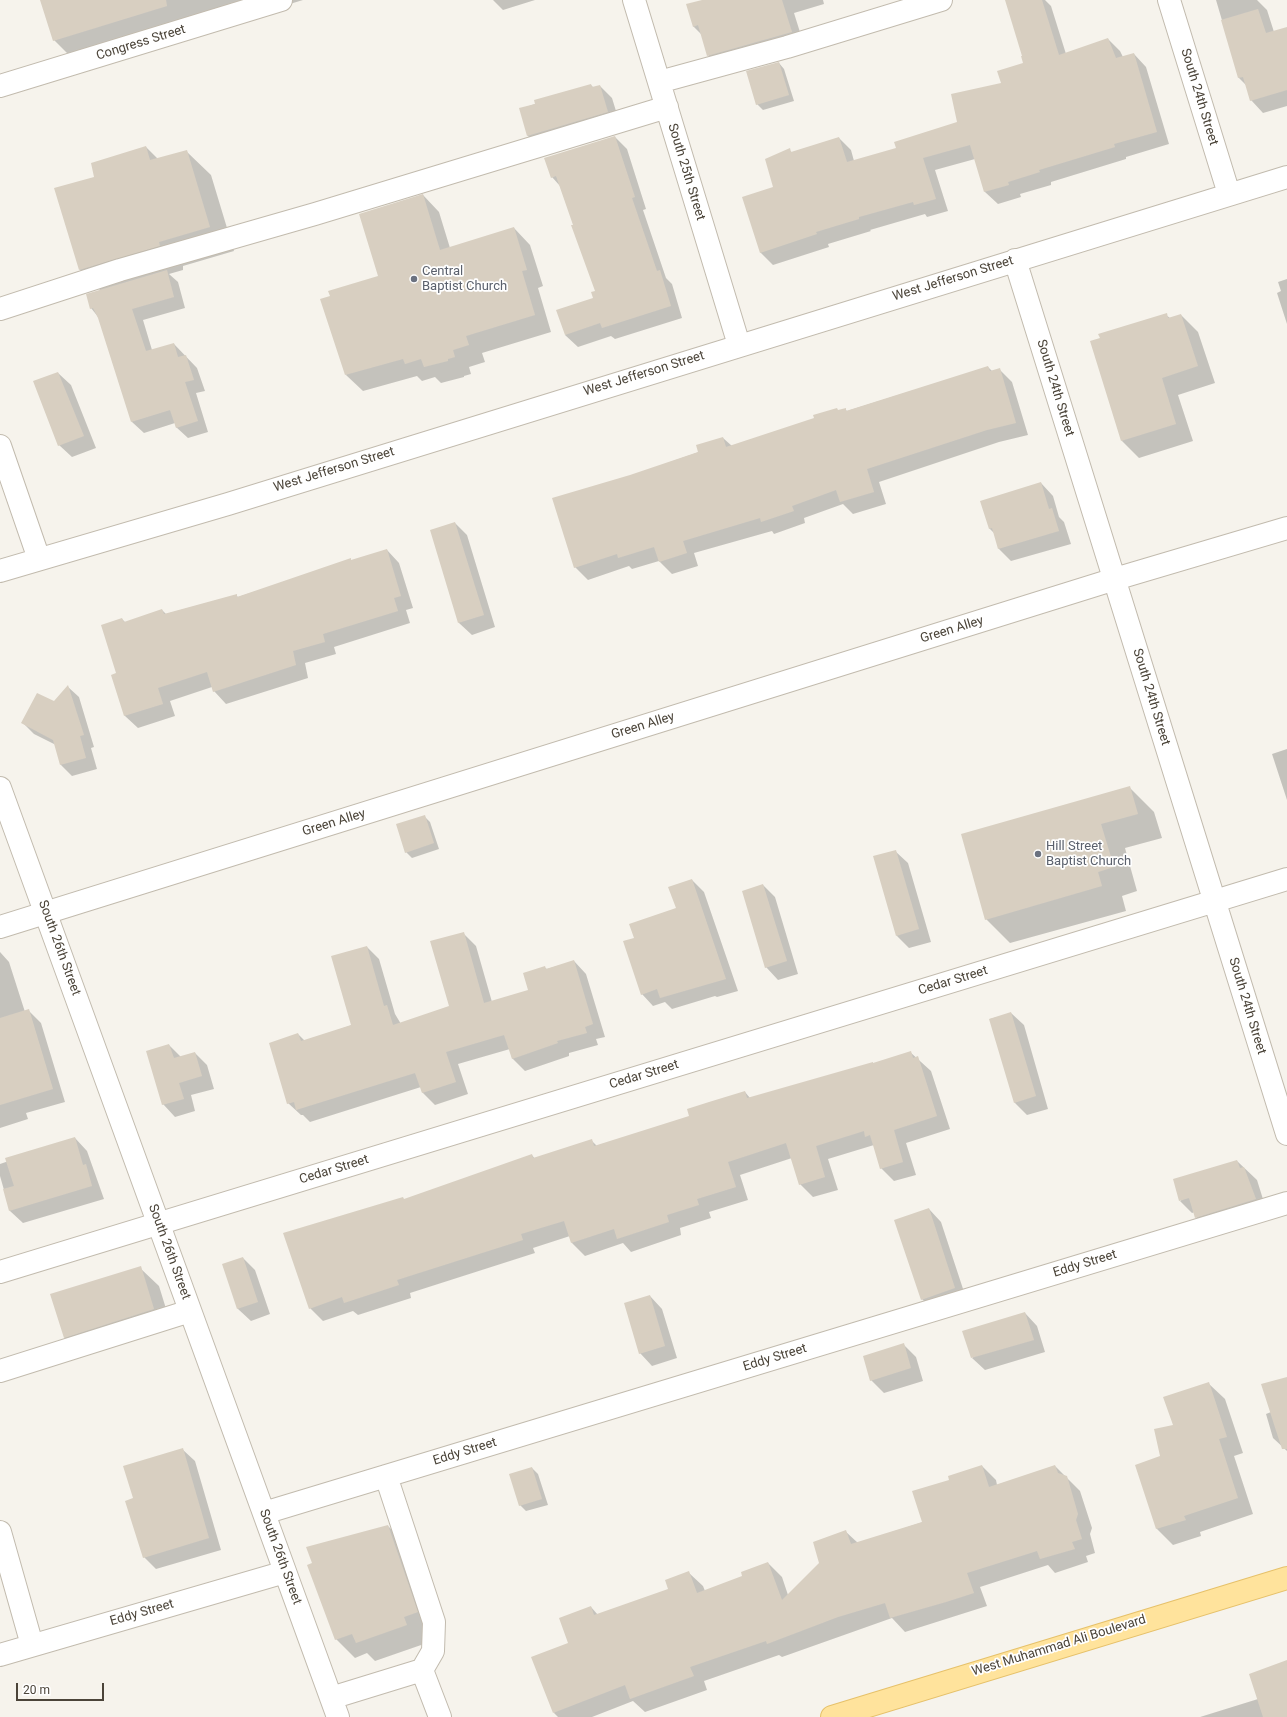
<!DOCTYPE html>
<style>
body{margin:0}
#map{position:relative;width:1287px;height:1717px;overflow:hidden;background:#f6f3ec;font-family:Roboto,sans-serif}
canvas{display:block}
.scale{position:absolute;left:16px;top:1683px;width:88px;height:18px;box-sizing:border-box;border:2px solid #4b4439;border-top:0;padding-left:5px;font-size:12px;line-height:14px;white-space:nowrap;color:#4b4439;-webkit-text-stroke:3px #fff;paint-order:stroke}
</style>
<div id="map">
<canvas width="1287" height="1717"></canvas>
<div class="scale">20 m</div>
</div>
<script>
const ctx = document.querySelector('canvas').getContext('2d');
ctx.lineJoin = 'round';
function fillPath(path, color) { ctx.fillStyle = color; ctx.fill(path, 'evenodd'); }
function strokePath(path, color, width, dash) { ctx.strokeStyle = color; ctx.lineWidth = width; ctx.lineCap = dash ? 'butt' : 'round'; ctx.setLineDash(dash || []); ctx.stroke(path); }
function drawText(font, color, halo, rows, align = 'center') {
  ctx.font = font + ' Roboto,sans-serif'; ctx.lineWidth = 3.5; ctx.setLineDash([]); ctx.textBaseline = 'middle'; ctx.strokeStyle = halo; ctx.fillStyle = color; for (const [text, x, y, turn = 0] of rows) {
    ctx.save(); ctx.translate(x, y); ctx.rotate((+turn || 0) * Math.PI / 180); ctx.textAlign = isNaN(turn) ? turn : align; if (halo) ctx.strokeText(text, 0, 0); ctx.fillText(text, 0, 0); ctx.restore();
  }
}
const shadow = new Path2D(`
 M 41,0 L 303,0 L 158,44 L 78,64 L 54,40 Z
 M 493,0 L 535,0 L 503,10 Z
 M 705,0 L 823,0 L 824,4 L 794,13 L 804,45 L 721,68 L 708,55 L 702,35 L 693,26 Z
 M 1018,0 L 1045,0 L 1051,6 L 1066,54 L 1108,39 L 1120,51 L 1123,57 L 1134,54 L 1146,67 L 1169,144 L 1126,157 L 1126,159 L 1051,182 L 1051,185 L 1020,194 L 1021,197 L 998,204 L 985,192 L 975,159 L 935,170 L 948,211 L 927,217 L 925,214 L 870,230 L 871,231 L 828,244 L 829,247 L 773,265 L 760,252 L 775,188 L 789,150 L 793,153 L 839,138 L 851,150 L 854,161 L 897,149 L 958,123 L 1024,64 Z
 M 1216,0 L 1257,0 L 1267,10 L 1274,32 L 1287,28 L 1287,106 L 1263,113 L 1251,100 L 1246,85 L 1239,78 Z
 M 779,63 L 784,69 L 794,101 L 763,110 L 757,104 Z
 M 591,85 L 594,88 L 600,86 L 612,98 L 620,124 L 540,148 L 528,136 L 520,109 Z
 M 615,137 L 627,149 L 646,209 L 643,210 L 666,278 L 672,284 L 682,318 L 615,339 L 611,336 L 578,347 L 565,335 L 594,298 L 597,291 L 560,186 L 552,177 Z
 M 146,147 L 158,159 L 186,151 L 211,175 L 234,251 L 183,266 L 183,270 L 169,274 L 178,282 L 185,308 L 143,320 L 152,350 L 174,344 L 197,368 L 205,391 L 196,393 L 208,432 L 188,438 L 176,427 L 175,423 L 144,433 L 132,422 L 99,318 L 91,308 L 101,291 L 80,270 L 95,177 Z
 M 423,195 L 439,212 L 450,248 L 514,228 L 530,245 L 543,286 L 538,288 L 551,332 L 482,353 L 485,362 L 469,367 L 471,374 L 464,376 L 464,377 L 441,383 L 435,377 L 422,381 L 417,376 L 363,391 L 346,375 L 379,276 Z
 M 1287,279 L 1287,324 L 1277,293 L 1281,291 L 1278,282 Z
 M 1166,315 L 1170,318 L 1181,315 L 1198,332 L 1215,383 L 1178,395 L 1193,441 L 1139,458 L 1122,441 L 1091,342 Z
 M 988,367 L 992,371 L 999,369 L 1012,382 L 1028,435 L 999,442 L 879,482 L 886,504 L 853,514 L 843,504 L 804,518 L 805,523 L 774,534 L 772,531 L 694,553 L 698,566 L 672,574 L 659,561 L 632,569 L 629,566 L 588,580 L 575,567 L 630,476 L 699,452 L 723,438 L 732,446 L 839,411 L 845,409 L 847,411 Z
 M 58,373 L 71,385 L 96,448 L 72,457 L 59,445 Z
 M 1041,483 L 1053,496 L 1059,517 L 1064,522 L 1071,544 L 1011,561 L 999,549 L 994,533 L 989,528 Z
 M 455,523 L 467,535 L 495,627 L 472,635 L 459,623 Z
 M 387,550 L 399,563 L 413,608 L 406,610 L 410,623 L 334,647 L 336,654 L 305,663 L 308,678 L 226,704 L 214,691 L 212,687 L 170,701 L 175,716 L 138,728 L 125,716 L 113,676 L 117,674 L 122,619 L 126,623 L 162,610 L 166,614 L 236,595 L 238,597 L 351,560 L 352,561 Z
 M 68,687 L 79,697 L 94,747 L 91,748 L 97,769 L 72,776 L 61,765 L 56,745 L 34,734 L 23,723 L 54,703 Z
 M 1287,749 L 1287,800 L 1272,754 Z
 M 1130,788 L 1154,812 L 1162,838 L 1125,848 L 1137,891 L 1122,896 L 1126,911 L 1010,943 L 986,919 Z
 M 424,816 L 430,822 L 439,849 L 412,858 L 406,852 Z
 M 895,851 L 908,863 L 931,942 L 909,948 L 897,936 Z
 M 692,880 L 704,892 L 738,991 L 717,997 L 715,996 L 672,1009 L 665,1002 L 653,1006 L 642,994 L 635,938 L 677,909 Z
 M 763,885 L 775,897 L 798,974 L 778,980 L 766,967 Z
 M 463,933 L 476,946 L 492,1002 L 529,991 L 544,967 L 547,969 L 574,961 L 586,974 L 605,1037 L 596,1039 L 598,1045 L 569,1053 L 569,1056 L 525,1071 L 512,1058 L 510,1049 L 458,1064 L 468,1094 L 435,1105 L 422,1092 L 421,1087 L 310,1122 L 303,1115 L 301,1115 L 288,1103 L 298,1034 L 305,1041 L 352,1025 L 367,947 L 379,959 L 395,1014 L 401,1024 L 450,1007 Z
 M 0,952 L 9,962 L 25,1012 L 29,1011 L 41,1023 L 65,1102 L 26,1113 L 28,1119 L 0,1128 Z
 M 1011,1013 L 1024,1025 L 1048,1109 L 1027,1115 L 1015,1103 L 990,1019 Z
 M 169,1045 L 181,1057 L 195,1053 L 207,1065 L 214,1089 L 191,1095 L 195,1111 L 175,1117 L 163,1104 Z
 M 910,1052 L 931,1071 L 950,1129 L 906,1143 L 916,1175 L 894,1181 L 881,1168 L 874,1145 L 828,1159 L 838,1190 L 813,1197 L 800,1184 L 792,1158 L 740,1175 L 748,1200 L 709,1212 L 711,1218 L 680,1228 L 681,1235 L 631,1252 L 623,1243 L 585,1256 L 572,1243 L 570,1236 L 533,1248 L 535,1253 L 410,1293 L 411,1298 L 358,1315 L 353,1311 L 323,1321 L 310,1308 L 404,1200 L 532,1155 L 535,1159 L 592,1141 L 597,1146 L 691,1117 L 745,1092 L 750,1098 L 874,1064 Z
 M 75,1138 L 87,1151 L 104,1199 L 23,1223 L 10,1211 L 0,1176 L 0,1164 Z
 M 1237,1161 L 1257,1180 L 1267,1212 L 1208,1230 L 1196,1217 L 1195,1212 L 1192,1213 L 1180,1201 Z
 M 929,1209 L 941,1222 L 967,1301 L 934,1311 L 922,1299 Z
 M 243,1258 L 255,1270 L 270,1314 L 251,1321 L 238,1309 L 223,1265 Z
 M 140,1268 L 159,1286 L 172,1328 L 83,1356 L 64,1337 Z
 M 650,1296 L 662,1309 L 677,1358 L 652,1366 L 640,1353 Z
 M 1025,1313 L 1037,1326 L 1045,1352 L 985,1370 L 972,1358 Z
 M 903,1344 L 916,1357 L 923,1381 L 884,1393 L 871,1380 Z
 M 1287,1378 L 1287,1451 L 1273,1438 L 1266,1414 L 1271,1412 Z
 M 1208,1383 L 1225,1399 L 1243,1453 L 1234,1456 L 1253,1514 L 1200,1532 L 1201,1536 L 1173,1545 L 1157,1529 L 1136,1466 L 1162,1457 L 1174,1426 Z
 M 182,1449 L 195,1461 L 221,1550 L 156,1569 L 144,1557 L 134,1499 Z
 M 982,1466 L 996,1480 L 997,1485 L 1055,1466 L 1080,1491 L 1092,1528 L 1090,1534 L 1095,1553 L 1086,1556 L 1088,1562 L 1055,1573 L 1048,1565 L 980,1587 L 987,1606 L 905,1632 L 892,1618 L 782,1657 L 779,1655 L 704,1681 L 707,1690 L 645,1712 L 633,1701 L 592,1717 L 558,1717 L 554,1713 L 570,1644 L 591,1607 L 598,1615 L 670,1590 L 689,1573 L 703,1586 L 705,1591 L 744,1577 L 768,1563 L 782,1577 L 788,1595 L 820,1563 L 845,1531 L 858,1543 L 923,1522 L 950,1480 Z
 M 532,1468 L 538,1474 L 548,1505 L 526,1511 L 520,1505 Z
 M 388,1526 L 406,1544 L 435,1631 L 422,1636 L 424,1644 L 375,1661 L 367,1653 L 355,1658 L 336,1639 Z
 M 1287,1661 L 1287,1717 L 1200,1717 L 1258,1699 Z`);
const building = new Path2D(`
 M 40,0 L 166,0 L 167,6 L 53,41 Z
 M 702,0 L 782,0 L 792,32 L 707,56 L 698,25 L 693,27 L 686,4 Z
 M 1005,0 L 1042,0 L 1059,55 L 1108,38 L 1116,58 L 1134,53 L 1157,132 L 1114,144 L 1115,147 L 1039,170 L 1040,172 L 1008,182 L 1009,185 L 984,192 L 970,145 L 923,158 L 936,199 L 914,205 L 913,202 L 859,217 L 859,219 L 816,232 L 817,234 L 760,253 L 742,197 L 773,187 L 765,159 L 790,148 L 791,152 L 839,137 L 847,162 L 896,148 L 894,142 L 957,122 L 951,94 L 1001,83 L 997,71 L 1023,63 L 1021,56 L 1022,56 Z
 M 1258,9 L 1266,33 L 1287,27 L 1287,90 L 1250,101 L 1243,77 L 1238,78 L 1221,20 Z
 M 779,62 L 789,95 L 756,105 L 746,71 Z
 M 591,84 L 592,87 L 600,85 L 608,112 L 527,136 L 519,108 L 535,104 L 534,100 Z
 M 615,136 L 635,197 L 632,198 L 657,271 L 660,270 L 671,306 L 602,328 L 600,323 L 565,335 L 556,310 L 593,298 L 591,292 L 595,291 L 571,225 L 573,225 L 556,176 L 551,178 L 544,158 Z
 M 146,146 L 150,160 L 187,150 L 210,227 L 159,242 L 160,246 L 79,270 L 54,188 L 94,177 L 91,163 Z
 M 423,194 L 440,250 L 514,227 L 527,270 L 522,271 L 535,315 L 466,336 L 469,345 L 453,350 L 455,357 L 448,359 L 448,361 L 424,367 L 421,359 L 405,364 L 403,359 L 345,375 L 320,299 L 330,296 L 328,291 L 378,276 L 359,214 Z
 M 167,270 L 174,297 L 132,309 L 146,351 L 174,343 L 178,357 L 186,355 L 194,380 L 185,382 L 198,421 L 176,428 L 170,410 L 131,422 L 98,318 L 93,308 L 90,309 L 86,294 Z
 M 1167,313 L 1168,318 L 1181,314 L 1198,366 L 1162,378 L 1176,424 L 1121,441 L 1090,341 L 1100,338 L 1098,334 Z
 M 988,366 L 990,371 L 1000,368 L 1016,423 L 987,430 L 867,469 L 874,492 L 840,502 L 836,490 L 792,506 L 794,511 L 761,522 L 760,518 L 683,541 L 687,553 L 659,562 L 654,547 L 618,558 L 617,554 L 574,568 L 552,498 L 630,475 L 698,452 L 696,445 L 723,437 L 726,447 L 814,418 L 813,415 L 837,408 L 838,410 L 846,408 L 846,411 Z
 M 58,372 L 84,436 L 58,446 L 33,381 Z
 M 1041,482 L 1049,509 L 1052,508 L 1059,531 L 998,549 L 992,528 L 989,529 L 980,501 Z
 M 455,522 L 484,615 L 458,623 L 430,530 Z
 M 387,549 L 401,596 L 394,598 L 398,611 L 323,634 L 325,642 L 293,651 L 296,665 L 213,692 L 207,672 L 158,688 L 163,704 L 124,716 L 111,675 L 116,673 L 101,625 L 122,618 L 124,622 L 162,609 L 164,614 L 237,594 L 237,597 L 351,558 L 351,560 Z
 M 68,685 L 84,735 L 80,736 L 86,758 L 60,765 L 53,740 L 21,723 L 37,693 L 54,701 Z
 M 1130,786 L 1138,814 L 1101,824 L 1114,867 L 1098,872 L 1102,886 L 985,920 L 961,834 Z
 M 425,815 L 434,843 L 405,853 L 396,824 Z
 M 896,850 L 919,929 L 896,936 L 873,856 Z
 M 692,879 L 726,979 L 660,998 L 657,989 L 641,995 L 623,941 L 634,938 L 629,924 L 676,908 L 668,887 Z
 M 763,884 L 787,961 L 765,968 L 742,891 Z
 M 464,932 L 484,1003 L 528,990 L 523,973 L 545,966 L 546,969 L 574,960 L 593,1024 L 585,1027 L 587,1033 L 557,1041 L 558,1043 L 512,1059 L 504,1035 L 446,1052 L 456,1082 L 422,1093 L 415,1073 L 296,1110 L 294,1102 L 287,1104 L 269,1043 L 298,1033 L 301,1041 L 351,1025 L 331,956 L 367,946 L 384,1006 L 387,1005 L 393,1025 L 449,1006 L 430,941 Z
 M 29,1009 L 53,1089 L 0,1105 L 0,1018 Z
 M 1011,1012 L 1036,1096 L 1014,1103 L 989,1019 Z
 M 169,1044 L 174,1058 L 195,1052 L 202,1076 L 179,1083 L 184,1099 L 162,1105 L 146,1051 Z
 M 911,1051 L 913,1058 L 918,1056 L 937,1116 L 894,1130 L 903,1162 L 880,1169 L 870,1135 L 865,1137 L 864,1131 L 816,1146 L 825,1177 L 799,1185 L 786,1143 L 728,1162 L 736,1187 L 697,1199 L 699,1205 L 667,1215 L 669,1222 L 617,1239 L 614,1229 L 571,1243 L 564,1221 L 521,1234 L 523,1240 L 397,1280 L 399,1285 L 344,1303 L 342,1297 L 309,1309 L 283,1233 L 403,1197 L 404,1199 L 532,1154 L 533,1158 L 592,1139 L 594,1146 L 689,1116 L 687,1109 L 709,1102 L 745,1091 L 747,1098 L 873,1062 L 873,1063 Z
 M 75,1137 L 83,1165 L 86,1164 L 92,1186 L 9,1211 L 3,1189 L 14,1186 L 5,1158 Z
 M 1237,1160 L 1240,1168 L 1244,1167 L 1256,1199 L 1195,1218 L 1189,1198 L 1179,1201 L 1173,1179 Z
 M 929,1208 L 955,1288 L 921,1300 L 894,1220 Z
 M 243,1257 L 258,1302 L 237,1309 L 222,1264 Z
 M 141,1266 L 154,1309 L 64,1338 L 50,1294 Z
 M 650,1295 L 665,1346 L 639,1354 L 624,1303 Z
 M 1025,1312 L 1034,1340 L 971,1358 L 962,1331 Z
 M 904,1343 L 911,1368 L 870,1381 L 863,1356 Z
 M 1287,1377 L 1287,1449 L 1282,1449 L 1261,1384 Z
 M 1209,1382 L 1227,1437 L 1219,1439 L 1238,1498 L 1184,1516 L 1186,1520 L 1156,1529 L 1135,1465 L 1160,1456 L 1154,1429 L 1173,1425 L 1163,1397 Z
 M 183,1448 L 209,1538 L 143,1558 L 125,1501 L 133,1498 L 123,1466 Z
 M 982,1465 L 989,1487 L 1055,1465 L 1058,1473 L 1067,1476 L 1078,1514 L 1076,1520 L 1082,1539 L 1072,1542 L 1075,1549 L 1040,1559 L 1037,1551 L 967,1573 L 974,1593 L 946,1602 L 890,1618 L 885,1603 L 838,1617 L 767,1644 L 766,1641 L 690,1667 L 694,1676 L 630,1699 L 625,1685 L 553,1713 L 531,1657 L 568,1643 L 559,1618 L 591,1606 L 594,1615 L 668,1589 L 665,1580 L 689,1571 L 697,1593 L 742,1576 L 741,1572 L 768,1562 L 782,1600 L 819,1563 L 813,1542 L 846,1530 L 851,1544 L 922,1522 L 912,1491 L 949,1480 L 948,1476 Z
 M 532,1467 L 542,1499 L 519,1506 L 509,1474 Z
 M 388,1525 L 418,1612 L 404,1617 L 407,1625 L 356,1643 L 352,1634 L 335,1640 L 307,1565 L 312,1563 L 306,1547 Z
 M 1287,1660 L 1287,1717 L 1263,1717 L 1249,1674 Z`);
const minor = new Path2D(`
 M 634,0 L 739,345
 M 1169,0 L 1229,194
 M 659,82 L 787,47 L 941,0
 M 0,86 L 281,0
 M 1015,260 L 1287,1134
 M 0,309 L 120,270 L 315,214 L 667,107
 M 0,446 L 39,559
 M 0,571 L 228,504 L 1287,177
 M 0,788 L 338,1717
 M 0,927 L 1115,579 L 1287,528
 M 0,1272 L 1287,879
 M 0,1371 L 190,1311
 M 264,1513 L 1287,1203
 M 0,1532 L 32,1645
 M 0,1655 L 285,1572
 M 422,1670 L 440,1717
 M 331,1698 L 422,1670 L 433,1651 L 434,1622 L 386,1476`);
const major = new Path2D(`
 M 832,1717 L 1287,1578`);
const markers = [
 [414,279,4,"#6b7280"],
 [1038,854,4,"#6b7280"]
];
const streetNames = [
 ["Congress Street",141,43,-17],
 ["South 24th Street",1199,97,73],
 ["South 25th Street",686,172,73],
 ["West Jefferson Street",953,279,-17],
 ["West Jefferson Street",644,374,-17],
 ["South 24th Street",1055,388,73],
 ["West Jefferson Street",334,470,-17],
 ["Green Alley",952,630,-17],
 ["South 24th Street",1151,697,73],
 ["Green Alley",643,726,-17],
 ["Green Alley",334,823,-17],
 ["South 26th Street",59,948,70],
 ["Cedar Street",953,981,-17],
 ["South 24th Street",1247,1006,73],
 ["Cedar Street",644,1075,-17],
 ["Cedar Street",334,1170,-17],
 ["South 26th Street",169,1252,70],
 ["Eddy Street",1085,1264,-17],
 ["Eddy Street",775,1358,-17],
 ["Eddy Street",465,1452,-17],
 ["South 26th Street",280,1557,70],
 ["Eddy Street",142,1613,-16],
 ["West Muhammad Ali Boulevard",1059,1646,-17]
];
const worshipNames = [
 ["Central",422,272],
 ["Baptist Church",422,287],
 ["Hill Street",1046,847],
 ["Baptist Church",1046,862]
];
fillPath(shadow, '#0003');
fillPath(building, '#d8cfc1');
strokePath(minor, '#c2bbae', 24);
strokePath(major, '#e6c16a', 24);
strokePath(minor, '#fff', 22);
strokePath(major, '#ffe39c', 22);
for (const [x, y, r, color] of markers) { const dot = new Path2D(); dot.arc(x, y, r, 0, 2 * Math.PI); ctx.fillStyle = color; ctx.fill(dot); strokePath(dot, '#fff', 1.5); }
drawText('13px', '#4b4439', '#fff', streetNames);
drawText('13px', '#5b616d', '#fff', worshipNames, 'left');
</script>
